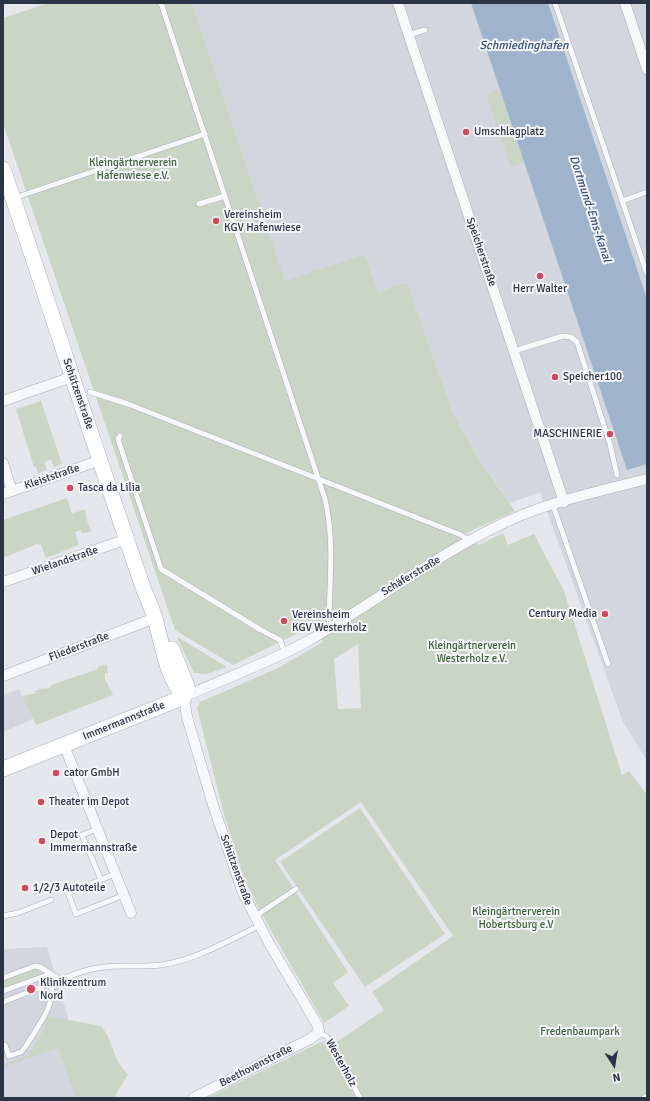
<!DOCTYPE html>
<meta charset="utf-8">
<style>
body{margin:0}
#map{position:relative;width:650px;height:1101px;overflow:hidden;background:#e4e7ec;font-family:Signika,sans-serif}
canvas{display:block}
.frame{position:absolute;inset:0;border:4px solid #2b3445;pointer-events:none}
.north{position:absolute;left:594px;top:1045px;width:40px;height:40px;-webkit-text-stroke:3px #f4f6f9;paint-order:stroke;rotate:168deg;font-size:11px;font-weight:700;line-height:16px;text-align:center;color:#2b3445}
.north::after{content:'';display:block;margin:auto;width:14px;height:18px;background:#2b3445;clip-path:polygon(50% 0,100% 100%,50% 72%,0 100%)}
</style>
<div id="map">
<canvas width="650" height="1101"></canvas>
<div class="frame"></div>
<div class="north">N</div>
</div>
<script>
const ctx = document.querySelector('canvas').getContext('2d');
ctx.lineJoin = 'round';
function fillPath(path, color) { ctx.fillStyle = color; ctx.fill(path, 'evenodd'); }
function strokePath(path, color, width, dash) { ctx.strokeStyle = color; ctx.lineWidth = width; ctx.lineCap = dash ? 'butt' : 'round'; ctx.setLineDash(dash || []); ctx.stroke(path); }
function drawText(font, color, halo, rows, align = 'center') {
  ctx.font = font + ' Signika,sans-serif'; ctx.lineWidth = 4; ctx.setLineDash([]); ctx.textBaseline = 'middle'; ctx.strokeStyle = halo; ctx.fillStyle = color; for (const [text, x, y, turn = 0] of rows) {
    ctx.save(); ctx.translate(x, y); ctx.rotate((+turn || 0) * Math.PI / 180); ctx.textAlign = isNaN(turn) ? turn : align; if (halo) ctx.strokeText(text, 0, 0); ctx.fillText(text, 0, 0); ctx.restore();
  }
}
const built = new Path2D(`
 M 192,3 L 647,3 L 647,761 L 623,722 L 540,492 L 510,503 L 475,453 L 452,411 L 407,282 L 378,292 L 365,254 L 285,282 Z
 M 19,689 L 33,719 L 3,732 L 3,695 Z
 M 47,947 L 71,1028 L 103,1098 L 3,1098 L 3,949 Z`);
const green = new Path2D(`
 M 48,3 L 192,3 L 285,281 L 365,254 L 378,292 L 407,282 L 452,411 L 475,453 L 515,511 L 462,535 L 479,545 L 503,533 L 508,545 L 534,534 L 564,591 L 622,775 L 629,771 L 647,795 L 647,1098 L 207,1098 L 321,1042 L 335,1043 L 384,1010 L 372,992 L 453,936 L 361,802 L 275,860 L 348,972 L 333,983 L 349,1006 L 324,1023 L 261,913 L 245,880 L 225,818 L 197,708 L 200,702 L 278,668 L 323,642 L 312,626 L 233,665 L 175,630 L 3,123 L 3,18 ZM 358,644 L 361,708 L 338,709 L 334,659 Z
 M 496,90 L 500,92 L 524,162 L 511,167 L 486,94 Z
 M 41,401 L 62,464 L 54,467 L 51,459 L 44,462 L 47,470 L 38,473 L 36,467 L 34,467 L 16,409 Z
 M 67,498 L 72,514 L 85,509 C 86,517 87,522 91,530 L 89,532 L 82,533 L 81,530 L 75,532 L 79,545 L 46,558 L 41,545 L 37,544 L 3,558 L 3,520 Z
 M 177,638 L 179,638 L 227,667 L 207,674 L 194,673 Z
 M 107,664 L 108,673 L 105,673 L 105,679 L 113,695 L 36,725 L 22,696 L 36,693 L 35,691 L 44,688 L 45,689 L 51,687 L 51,685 L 98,669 L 98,667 Z
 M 360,808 L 445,934 L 365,987 L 280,862 Z
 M 36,969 L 40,971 L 38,976 L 3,988 L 3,980 Z
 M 47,1016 L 101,1026 C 113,1040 112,1059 128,1074 L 114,1098 L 76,1098 L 58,1048 L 3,1067 L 3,1065 L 29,1055 L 46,1026 L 44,1020 Z`);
const water = new Path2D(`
 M 471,3 L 548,3 L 647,299 L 647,464 L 627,470 Z`);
const lane = new Path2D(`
 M 161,3 L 325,499 C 335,542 329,583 329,627
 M 555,3 L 647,274
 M 408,35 L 425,30
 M 14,198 L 205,134
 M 622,201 L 647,192
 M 199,204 L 225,196
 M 514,351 L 563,336 L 571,337 L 577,342 L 610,444 L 617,475
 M 90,392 L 128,404 L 461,535 L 469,540
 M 120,436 L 118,439 L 161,569 L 261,630 L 280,640 L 285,653
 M 553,505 L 608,664
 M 97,829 L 82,835 L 101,880
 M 115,874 L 68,893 L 76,914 L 124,895
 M 3,916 L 18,913 L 51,900
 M 254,917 L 296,889
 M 3,978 L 35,966 L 40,967 L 61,980
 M 3,991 L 50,974
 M 3,1002 C 31,992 60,978 88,970 C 112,963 137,968 161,965 C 196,960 227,941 259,926
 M 319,1032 L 327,1037 L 360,1098
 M 5,1045 L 9,1056 L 21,1052 L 26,1046 C 36,1028 56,1006 51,984
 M 644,1098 L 647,1096`);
const street = new Path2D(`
 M 398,3 L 564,502
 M 625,3 L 647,69
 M 3,401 L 72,377
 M 3,463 L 12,491
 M 3,494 L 101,460
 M 3,582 L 127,539
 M 3,676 L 155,618
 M 64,745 L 131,913
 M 193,1098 L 310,1039 L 319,1032 L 318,1026 L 270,945 L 243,893 L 213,805 L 187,717 L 184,697 C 225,678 268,663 308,641 C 380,600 445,547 522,515 C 559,500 608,489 647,479`);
const secondary = new Path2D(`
 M 3,169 C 51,309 95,450 144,590 C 148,599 152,609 155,618 C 162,643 166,676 184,697
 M 172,649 L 187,686 L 184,697
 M 3,769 L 184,697`);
const markers = [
 [466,132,4,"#d1495b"],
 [216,221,4,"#d1495b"],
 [540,276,4,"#d1495b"],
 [555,377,4,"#d1495b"],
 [610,434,4,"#d1495b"],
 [70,488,4,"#d1495b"],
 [605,614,4,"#d1495b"],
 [284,621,4,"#d1495b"],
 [56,773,4,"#d1495b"],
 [41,802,4,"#d1495b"],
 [42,841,4,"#d1495b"],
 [25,888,4,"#d1495b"],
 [31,989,5,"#d1495b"]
];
const poiNames = [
 ["Umschlagplatz",474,132],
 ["Vereinsheim",224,215],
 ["KGV Hafenwiese",224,228],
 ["Herr Walter",540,289,"center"],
 ["Speicher100",563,377],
 ["MASCHINERIE",602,434,"right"],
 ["Tasca da Lilia",78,488],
 ["Century Media",597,614,"right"],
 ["Vereinsheim",292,615],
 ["KGV Westerholz",292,628],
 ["cator GmbH",64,773],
 ["Theater im Depot",49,802],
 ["Depot",50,835],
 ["Immermannstraße",50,848],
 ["1/2/3 Autoteile",33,888],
 ["Klinikzentrum",40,983],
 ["Nord",40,996]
];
const parkNames = [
 ["Kleingärtnerverein",133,163],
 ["Hafenwiese e.V.",133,176],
 ["Kleingärtnerverein",472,646],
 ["Westerholz e.V.",472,659],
 ["Kleingärtnerverein",516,912],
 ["Hobertsburg e.V",516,925],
 ["Fredenbaumpark",580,1032]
];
const streetNames = [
 ["Speicherstraße",481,252,71],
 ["Schützenstraße",78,394,71],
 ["Kleiststraße",52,477,-19],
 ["Wielandstraße",65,561,-19],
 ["Schäferstraße",411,576,-31],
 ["Fliederstraße",79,647,-21],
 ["Immermannstraße",124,721,-22],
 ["Schützenstraße",236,870,70],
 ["Westerholz",341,1063,61],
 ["Beethovenstraße",256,1066,-27]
];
const waterNames = [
 ["Schmiedinghafen",524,46],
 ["Dortmund-Ems-Kanal",590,209,72]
];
fillPath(built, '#d2d6de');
fillPath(green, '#c9d6c5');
fillPath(water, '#9fb4cc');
strokePath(lane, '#a9aeb7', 6);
strokePath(street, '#a9aeb7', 11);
strokePath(secondary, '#a9aeb7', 16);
strokePath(lane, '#f7f8fa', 5);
strokePath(street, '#f7f8fa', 10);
strokePath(secondary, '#fff', 15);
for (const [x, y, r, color] of markers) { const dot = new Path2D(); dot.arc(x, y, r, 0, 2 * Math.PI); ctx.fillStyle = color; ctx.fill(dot); strokePath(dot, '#f4f6f9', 1.5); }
drawText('11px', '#2b3445', '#f4f6f9', poiNames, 'left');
drawText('11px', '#3f6138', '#f4f6f9', parkNames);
drawText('11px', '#2b3445', '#f4f6f9', streetNames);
drawText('italic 12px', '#34527a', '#f4f6f9', waterNames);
</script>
